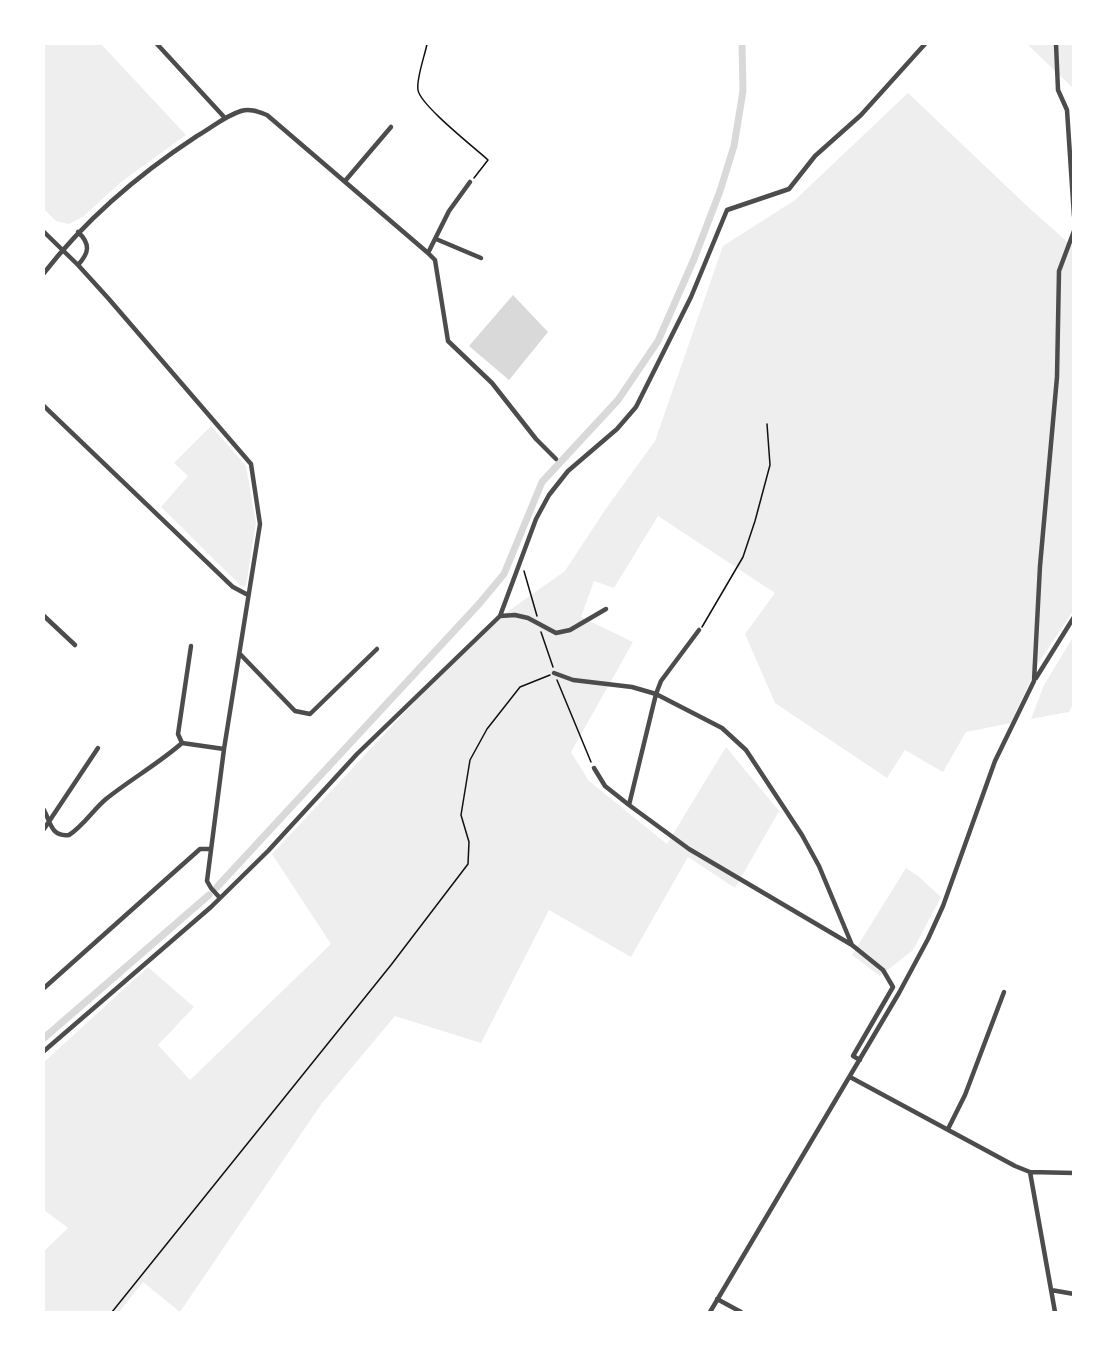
<!DOCTYPE html>
<style>
body{margin:0}
#map{position:relative;width:1117px;height:1356px;overflow:hidden;background:#fff;font-family:Jost,sans-serif}
canvas{display:block}
.frame{position:absolute;inset:0;border:45px solid #fff;pointer-events:none}
</style>
<div id="map">
<canvas width="1117" height="1356"></canvas>
<div class="frame"></div>
</div>
<script>
const ctx = document.querySelector('canvas').getContext('2d');
ctx.lineJoin = 'round';
function fillPath(path, color) { ctx.fillStyle = color; ctx.fill(path, 'evenodd'); }
function strokePath(path, color, width, dash) { ctx.strokeStyle = color; ctx.lineWidth = width; ctx.lineCap = dash ? 'butt' : 'round'; ctx.setLineDash(dash || []); ctx.stroke(path); }
const green = new Path2D(`
 M 44,44 L 101,44 L 186,135 L 121,182 L 84,216 L 69,224 L 56,221 L 44,209 Z
 M 1027,44 L 1073,44 L 1073,88 Z
 M 908,93 L 1026,205 L 1073,247 L 1073,611 L 1039,662 L 1011,723 L 966,732 L 943,772 L 905,750 L 887,778 L 775,703 L 745,634 L 775,593 L 658,516 L 614,588 L 594,581 L 581,617 L 633,642 L 571,752 L 589,781 L 667,844 L 726,747 L 779,811 L 735,888 L 688,857 L 631,957 L 549,910 L 481,1043 L 395,1016 L 322,1103 L 180,1312 L 143,1282 L 119,1312 L 44,1312 L 44,1251 L 68,1228 L 44,1210 L 44,1062 L 148,967 L 194,1007 L 158,1045 L 190,1080 L 331,944 L 272,854 L 483,629 L 565,571 L 605,510 L 655,441 L 723,246 L 795,200 Z
 M 211,426 L 246,466 L 256,523 L 246,586 L 242,587 L 161,507 L 188,476 L 174,463 Z
 M 1073,637 L 1073,704 L 1069,712 L 1031,719 L 1044,685 Z
 M 906,868 L 918,876 L 941,897 L 913,950 L 880,976 L 852,955 Z`);
const water = new Path2D(`
 M 513,295 L 548,332 L 509,380 L 469,346 Z`);
const canal = new Path2D(`
 M 217,887 L 479,604 L 504,574 L 542,482 L 618,400 L 658,341 L 694,259 L 720,191 L 734,146 L 743,91 L 742,44
 M 44,1038 L 209,895`);
const path = new Path2D(`
 M 427,44 C 425,55 416,79 418,90 C 420,105 475,148 488,160 L 474,178
 M 524,571 L 537,616
 M 702,627 L 743,557 L 755,521 L 770,465 L 767,424
 M 541,632 L 553,667
 M 557,680 L 591,762
 M 112,1312 L 391,965 L 468,864 L 469,842 L 461,815 L 470,760 L 487,729 L 520,687 L 550,675`);
const minor = new Path2D(`
 M 157,44 L 225,118
 M 1056,44 L 1058,90 L 1067,110 L 1074,216
 M 345,181 L 391,127
 M 44,232 L 78,265 L 108,298 L 251,464 L 260,524 L 224,749 L 207,881 L 211,888 L 220,898
 M 436,239 L 481,258
 M 428,253 L 435,260 L 448,341 L 492,383 L 536,439 L 556,459
 M 78,265 C 89,253 91,244 78,232
 M 44,273 C 86,219 139,174 197,136 C 211,128 225,116 241,111 C 250,108 259,112 267,115 L 428,253 L 449,211 L 470,182
 M 44,406 L 233,587 L 248,595
 M 44,616 L 75,645
 M 500,616 L 515,615 L 528,618 L 556,633 L 570,630 L 606,609
 M 191,646 L 178,734 L 182,743 L 224,749
 M 240,654 L 295,711 L 310,714 L 377,649
 M 554,673 L 573,680 L 632,687 L 656,694 L 722,728 L 746,750 L 802,835 L 819,866 L 852,945
 M 1036,678 L 1074,617
 M 594,768 L 605,786 L 629,805 L 689,849 L 852,945 L 883,970 L 893,987 L 853,1056 L 860,1060
 M 629,805 L 656,694 L 661,681 L 699,630
 M 44,810 C 51,823 51,837 69,835 C 83,826 93,810 106,799 C 131,779 158,764 182,743
 M 44,829 L 98,748
 M 44,988 L 200,849 L 210,849
 M 44,1051 L 211,907 L 268,851 L 357,754 L 500,616 L 536,519 L 549,495 L 568,471 L 617,429 L 636,407 L 691,297 L 727,210 L 789,189 L 815,156 L 861,115 L 925,44
 M 850,1077 L 1015,1166 L 1030,1172 L 1074,1173
 M 948,1129 L 965,1095 L 1004,992
 M 1030,1172 L 1055,1312
 M 1051,1290 L 1074,1294
 M 717,1299 L 741,1312
 M 710,1312 L 899,993 L 928,939 L 943,906 L 995,761 L 1034,681 L 1040,566 L 1057,377 L 1059,271 L 1074,231`);
fillPath(green, '#eee');
fillPath(water, '#d9d9d9');
strokePath(canal, '#d9d9d9', 7);
strokePath(path, '#111', 1.5);
strokePath(minor, '#4c4c4c', 4.5);
</script>
